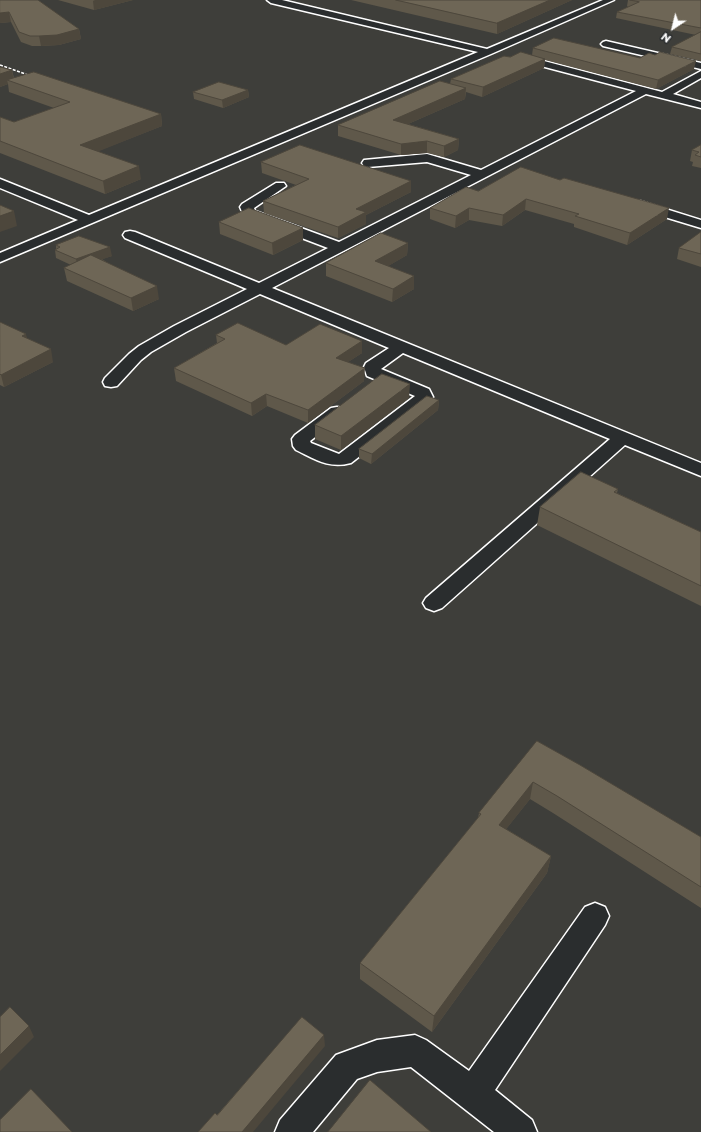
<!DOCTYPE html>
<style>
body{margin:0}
#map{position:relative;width:701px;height:1132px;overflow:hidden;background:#2a2d2e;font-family:"Playpen Sans",sans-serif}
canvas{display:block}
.north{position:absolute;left:653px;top:8px;width:40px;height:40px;-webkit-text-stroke:3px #2a2d2e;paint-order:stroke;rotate:215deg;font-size:11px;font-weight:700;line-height:16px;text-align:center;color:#fff}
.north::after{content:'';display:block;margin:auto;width:14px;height:18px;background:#fff;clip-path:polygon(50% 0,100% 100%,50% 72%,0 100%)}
</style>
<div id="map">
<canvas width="701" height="1132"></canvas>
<div class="north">N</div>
</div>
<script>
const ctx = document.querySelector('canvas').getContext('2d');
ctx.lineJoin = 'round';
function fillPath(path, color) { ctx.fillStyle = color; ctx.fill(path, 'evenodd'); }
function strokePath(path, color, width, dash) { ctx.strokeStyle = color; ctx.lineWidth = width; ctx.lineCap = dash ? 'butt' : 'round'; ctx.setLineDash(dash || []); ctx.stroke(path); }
const built = new Path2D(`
 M 0,0 L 701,0 L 701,1132 L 0,1132 Z`);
const minor = new Path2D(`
 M 267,0 L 282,0 L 487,49 L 603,0 L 614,0 L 491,54 L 0,262 L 0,253 L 78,220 L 0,188 L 0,179 L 89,215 L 478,52 L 271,3 Z
 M 606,41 L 701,63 L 701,69 L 603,46 L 601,44 L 603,42 Z
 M 525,56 L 662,92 L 701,71 L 701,78 L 673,94 L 701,102 L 701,108 L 646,94 L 272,288 L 701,463 L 701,476 L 625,445 L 442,608 L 434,611 L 426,608 L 423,603 L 426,598 L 610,439 L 403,353 L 381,369 L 429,389 L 433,397 L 430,401 L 351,463 C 328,469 315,459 296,450 L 293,446 L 292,439 L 295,435 L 331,408 L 337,407 L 343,408 L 346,412 L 343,416 L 310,441 L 311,443 L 339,454 L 415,396 L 367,376 L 364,367 L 366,363 L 389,348 L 260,294 L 186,332 L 151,352 L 141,360 L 117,386 L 111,387 L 105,386 L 103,382 L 105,378 L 129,354 L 139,346 L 174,326 L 247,289 L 125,238 L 123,235 L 125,232 L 130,231 L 135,232 L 259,283 L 328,248 L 244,216 L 240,207 L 242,204 L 276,183 L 284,183 L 286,186 L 254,208 L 255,211 L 339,242 L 471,175 L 427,162 L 368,167 L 364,166 L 362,163 L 364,160 L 427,154 L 481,170 L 636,91 L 522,61 L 520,59 Z
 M 640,201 L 701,220 L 701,228 L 635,208 L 633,205 L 635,202 Z
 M 595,903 L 605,907 L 609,916 L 605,925 L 495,1090 L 532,1120 L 537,1132 L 494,1132 L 411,1067 L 377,1072 L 357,1079 L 313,1132 L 275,1132 L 280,1120 L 336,1055 L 377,1040 L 415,1035 L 426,1040 L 469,1071 L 585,907 Z`);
const rail = new Path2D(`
 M 0,65 L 37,78`);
const wall = new Path2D(`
 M 0,0 L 79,29 L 81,39 L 59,45 L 41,46 L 32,46 L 21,42 L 11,22 L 0,23 Z
 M 58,0 L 133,0 L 94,10 Z
 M 351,0 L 572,0 L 497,34 Z
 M 628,0 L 701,0 L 701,61 L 670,54 L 672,47 L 696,35 L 616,18 L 617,12 L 628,7 L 627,6 Z
 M 533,48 L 640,58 L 694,69 L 656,89 L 545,60 L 544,68 L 482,97 L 466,92 L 465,99 L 408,124 L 459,139 L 458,150 L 444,157 L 427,153 L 401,155 L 338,136 L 338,125 L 450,84 L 451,79 L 510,57 L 532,55 Z
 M 0,67 L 12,70 L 14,78 L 161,114 L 162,126 L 98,151 L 141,179 L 105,194 L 0,153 L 0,117 L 14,122 L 54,108 L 9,92 L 8,84 L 0,87 Z
 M 248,90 L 249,97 L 223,108 L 194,99 L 193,92 Z
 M 701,145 L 701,168 L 692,166 L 693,162 L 690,161 L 692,150 Z
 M 261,162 L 411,192 L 366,215 L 366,224 L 338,238 L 264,213 L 263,201 L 296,185 L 262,173 Z
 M 478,191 L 667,219 L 627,245 L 574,227 L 574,224 L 525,210 L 502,226 L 469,220 L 455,228 L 430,219 L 430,208 Z
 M 219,222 L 303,228 L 303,240 L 273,255 L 220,234 Z
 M 701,232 L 701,267 L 677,259 L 679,248 Z
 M 408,243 L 407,255 L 388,266 L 414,289 L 392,302 L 326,276 L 326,263 Z
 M 56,245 L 112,256 L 102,259 L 159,299 L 133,311 L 67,281 L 64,268 L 71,265 L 56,258 L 55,250 L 56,249 Z
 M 0,322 L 27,338 L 53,362 L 4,387 L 0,385 Z
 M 216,335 L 286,345 L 362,341 L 362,353 L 348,362 L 364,381 L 308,423 L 267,406 L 252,416 L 176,381 L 174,368 L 217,343 Z
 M 409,398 L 341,450 L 315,439 L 315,425 Z
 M 439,400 L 438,410 L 371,464 L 359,458 L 359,449 Z
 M 618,489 L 617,493 L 701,532 L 701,606 L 537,525 L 540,507 Z
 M 537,741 L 701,837 L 701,908 L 553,813 L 530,799 L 506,829 L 551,856 L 547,873 L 432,1032 L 360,979 L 360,963 L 478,818 L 479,813 Z`);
const shadedWall = new Path2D(`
 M 95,0 L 133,0 L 94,10 L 93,1 Z
 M 550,0 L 572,0 L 497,34 L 497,23 Z
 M 9,12 L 11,22 L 0,23 L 0,13 Z
 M 79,29 L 81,39 L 59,45 L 41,46 L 39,36 Z
 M 545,59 L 544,68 L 482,97 L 483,87 Z
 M 696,61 L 694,69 L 656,89 L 658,80 Z
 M 12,70 L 14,82 L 7,80 L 8,84 L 0,87 L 0,74 Z
 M 466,88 L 465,99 L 392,131 L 393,120 Z
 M 248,90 L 249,97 L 223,108 L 222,100 Z
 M 161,114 L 162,126 L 82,158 L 80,145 Z
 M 459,139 L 458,150 L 444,157 L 444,146 Z
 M 427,141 L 427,153 L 401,155 L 401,144 Z
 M 139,166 L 141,179 L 105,194 L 103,181 Z
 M 411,181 L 411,192 L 366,215 L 366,224 L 338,238 L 338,227 L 356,209 Z
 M 526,199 L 525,210 L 502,226 L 503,215 Z
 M 469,208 L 469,220 L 455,228 L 456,216 Z
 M 669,208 L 667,219 L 627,245 L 630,233 Z
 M 14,211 L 17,226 L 0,232 L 0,216 Z
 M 303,228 L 303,240 L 273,255 L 272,243 Z
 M 408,243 L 407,255 L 375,274 L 375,261 Z
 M 110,247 L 112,256 L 78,268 L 76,259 Z
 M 414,276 L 414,289 L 392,302 L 393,289 Z
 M 157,286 L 159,299 L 133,311 L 131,298 Z
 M 26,334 L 29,346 L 22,336 Z
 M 362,341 L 362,353 L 336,370 L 336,358 Z
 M 51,349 L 53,362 L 4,387 L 1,375 Z
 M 365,368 L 364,381 L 308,423 L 308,410 Z
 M 410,384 L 409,398 L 341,450 L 341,436 Z
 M 266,394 L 267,406 L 252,416 L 251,403 Z
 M 439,400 L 438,410 L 371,464 L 372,454 Z
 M 533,782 L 530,799 L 496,842 L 499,825 Z
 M 551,856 L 547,873 L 432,1032 L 434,1016 Z
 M 29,1026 L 34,1037 L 0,1071 L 0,1055 Z
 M 324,1035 L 325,1046 L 253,1132 L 242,1132 Z`);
const building = new Path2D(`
 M 0,0 L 38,0 L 79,29 L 57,35 L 39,36 L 30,36 L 19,32 L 9,12 L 0,13 Z
 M 396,0 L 550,0 L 497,23 Z
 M 630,0 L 701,0 L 701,28 L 617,12 L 639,2 Z
 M 701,32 L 701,54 L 672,47 Z
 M 554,38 L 640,58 L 649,53 L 655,55 L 660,52 L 696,61 L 658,80 L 533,48 Z
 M 521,52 L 545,59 L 483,87 L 451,79 L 504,56 L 510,57 Z
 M 0,67 L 12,70 L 0,74 Z
 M 34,72 L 161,114 L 80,145 L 139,166 L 103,181 L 0,141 L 0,117 L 14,122 L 70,102 L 7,80 Z
 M 440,81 L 466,88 L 393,120 L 459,139 L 444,146 L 427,141 L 401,144 L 338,125 Z
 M 219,82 L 248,90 L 222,100 L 193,92 Z
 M 300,145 L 411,181 L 356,209 L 366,212 L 338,227 L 263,201 L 309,179 L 261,162 Z
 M 701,145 L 701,157 L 695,155 L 699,152 L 692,150 Z
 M 521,167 L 560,180 L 564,178 L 669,208 L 630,233 L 575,216 L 579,214 L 526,199 L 503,215 L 469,208 L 456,216 L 430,208 L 466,187 L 478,191 Z
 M 0,205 L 14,211 L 0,216 Z
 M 249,208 L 303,228 L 272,243 L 219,222 Z
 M 701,232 L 701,254 L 679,248 Z
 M 381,233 L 408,243 L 375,261 L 414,276 L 393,289 L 326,263 Z
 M 79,236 L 110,247 L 76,259 L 55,250 L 60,247 L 56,245 Z
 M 91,255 L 157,286 L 131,298 L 64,268 Z
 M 0,322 L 26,334 L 22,336 L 51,349 L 1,375 L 0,374 Z
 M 238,323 L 286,345 L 320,324 L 362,341 L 336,358 L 365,368 L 308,410 L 266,394 L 251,403 L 174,368 L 225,339 L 216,335 Z
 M 382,374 L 410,384 L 341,436 L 315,425 Z
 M 427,396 L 439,400 L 372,454 L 359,449 Z
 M 581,472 L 618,489 L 614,492 L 701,532 L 701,586 L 540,507 Z
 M 537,741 L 580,765 L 701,837 L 701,887 L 557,796 L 533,782 L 499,825 L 551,856 L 434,1016 L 360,963 L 481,814 L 479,813 Z
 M 10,1007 L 29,1026 L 0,1055 L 0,1017 Z
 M 302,1017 L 324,1035 L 242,1132 L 198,1132 L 215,1113 L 217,1115 Z
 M 370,1080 L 431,1132 L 328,1132 Z
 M 31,1089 L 72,1132 L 0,1132 L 0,1120 Z`);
fillPath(built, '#3e3e3a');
strokePath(minor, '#fff', 3);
fillPath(minor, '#2a2d2e');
strokePath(rail, '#fff', 1.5, [3, 1.5]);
fillPath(wall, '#5f584a');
fillPath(shadedWall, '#4d473c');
fillPath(building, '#6e6656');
strokePath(building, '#4d473c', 1);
</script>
